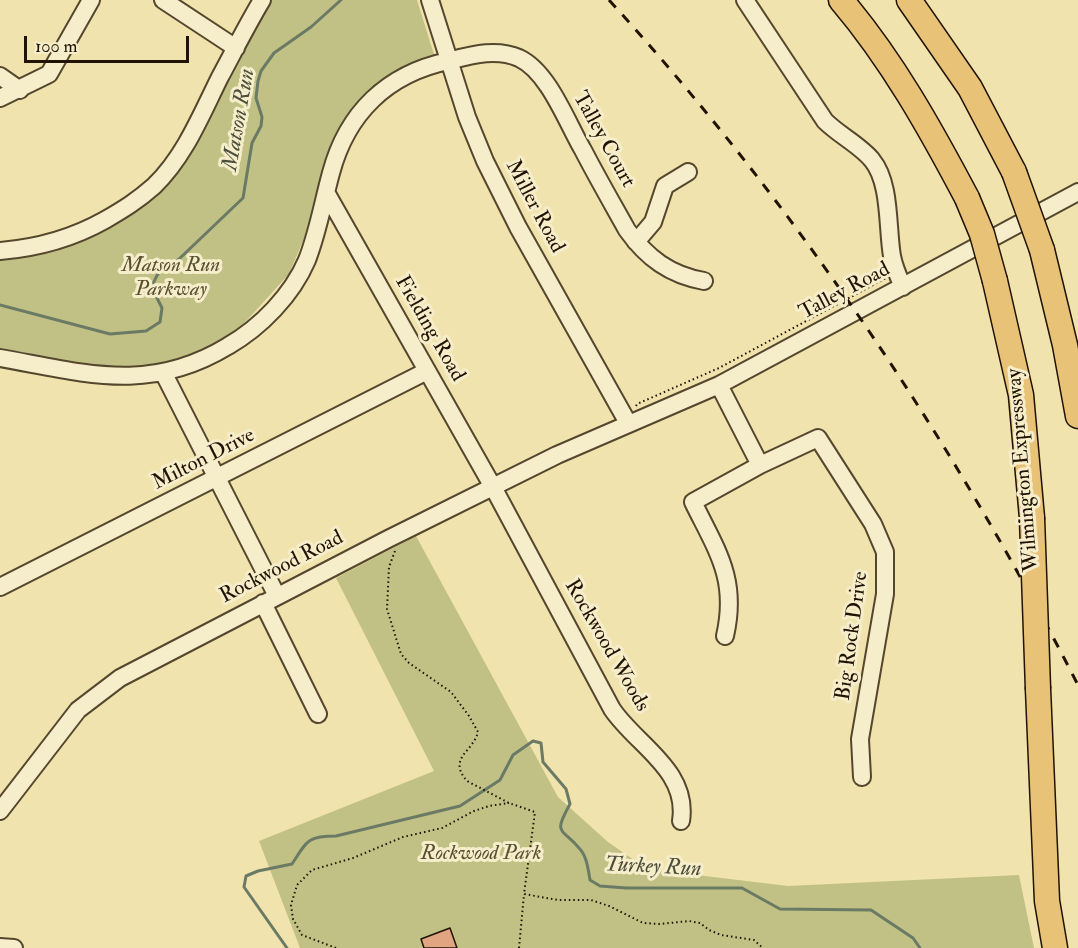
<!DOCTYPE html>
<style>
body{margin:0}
#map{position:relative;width:1078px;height:948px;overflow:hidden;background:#f1e3ae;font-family:"IM FELL Double Pica",serif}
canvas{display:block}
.scale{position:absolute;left:24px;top:36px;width:165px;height:27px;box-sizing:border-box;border:3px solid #211303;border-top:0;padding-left:8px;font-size:18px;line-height:21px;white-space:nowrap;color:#211303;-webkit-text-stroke:4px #f6edca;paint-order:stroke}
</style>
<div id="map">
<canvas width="1078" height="948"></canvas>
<div class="scale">100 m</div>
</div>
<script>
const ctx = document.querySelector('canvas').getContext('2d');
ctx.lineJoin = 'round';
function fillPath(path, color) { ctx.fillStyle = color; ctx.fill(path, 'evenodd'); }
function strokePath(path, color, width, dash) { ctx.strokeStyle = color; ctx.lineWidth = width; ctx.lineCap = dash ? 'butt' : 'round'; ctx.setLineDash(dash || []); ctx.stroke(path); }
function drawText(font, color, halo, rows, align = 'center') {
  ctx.font = font + ' "IM FELL Double Pica",serif'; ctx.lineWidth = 6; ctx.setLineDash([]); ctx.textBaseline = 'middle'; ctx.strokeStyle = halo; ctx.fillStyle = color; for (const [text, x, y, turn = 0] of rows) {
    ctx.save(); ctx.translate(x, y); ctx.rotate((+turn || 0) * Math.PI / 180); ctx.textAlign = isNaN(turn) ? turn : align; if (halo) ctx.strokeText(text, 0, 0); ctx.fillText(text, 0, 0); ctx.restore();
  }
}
const green = new Path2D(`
 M 262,0 L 417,0 L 437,64 L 397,80 L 354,120 L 289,274 L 219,351 L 164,374 L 0,358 L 0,250 L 97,225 L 167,171 Z
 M 416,536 L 558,797 L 608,842 L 647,869 L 788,886 L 1019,875 L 1034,948 L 300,948 L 259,841 L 434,771 L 336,578 Z`);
const stream = new Path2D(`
 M 0,305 L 110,334 L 146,331 L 160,322 L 162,308 L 152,288 C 156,273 163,265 178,260 L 243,198 L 252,143 L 261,126 L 262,117 L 256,98 L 258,81 L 261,71 L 274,53 L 311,27 L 341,0
 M 287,948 L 244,887 L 246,876 L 258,871 L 292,864 C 307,841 307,836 336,836 L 460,806 L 500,780 L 513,755 L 533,741 L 541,743 L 543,762 L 566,789 L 570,804 C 553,835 561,827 579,848 C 587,856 588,869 590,880 L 600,886 L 626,888 L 742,888 L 780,909 L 871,910 L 913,938 L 920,948`);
const building = new Path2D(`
 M 450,928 L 457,948 L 424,948 L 421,939 Z`);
const path = new Path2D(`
 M 636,406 L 637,404 L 719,368 L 886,278
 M 395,551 L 389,567 L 387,609 L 401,654 L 409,663 L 451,692 L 469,716 L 478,732 C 473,752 447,758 467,781 L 509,803 L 535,812 L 524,894 L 558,900 L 591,900 L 609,906 L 643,923 L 660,924 L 689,921 L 700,923 L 709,930 L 721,935 L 754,940 L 763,948
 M 336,948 L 302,935 L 293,919 L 291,905 L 297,885 L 312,870 L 353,858 L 403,837 L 442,828 L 474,811 L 489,806 L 509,803
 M 519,948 L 524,894`);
const minor = new Path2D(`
 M 163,0 L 236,48
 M 430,0 L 467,117 L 485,161 L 518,227 L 628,423
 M 745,0 L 825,121 C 839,135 861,146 872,160 C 891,183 887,227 892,256 C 894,267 898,276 903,287
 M 0,76 L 20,90
 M 0,98 L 49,74 L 91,0
 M 327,194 L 493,487 L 612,709 C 636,745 689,770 681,821
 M 636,242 L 653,222 L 665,186 L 688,172
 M 0,251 C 37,248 73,238 105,220 C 124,209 137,201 154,186 C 185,156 201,115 220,77 C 234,51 247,25 262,0
 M 0,358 C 85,373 149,394 228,346 C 261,327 292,295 307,260 C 318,232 323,202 331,173 C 347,113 387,74 448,61 C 472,55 496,48 519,58 C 549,72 567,123 583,150 C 597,177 612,203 627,230 C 647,258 670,275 704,281
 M 164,374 L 277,596
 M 719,385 L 760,465
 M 0,587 L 427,371
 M 263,603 L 318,714
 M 725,636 C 738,579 717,551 693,502 L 760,465 L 818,438 L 873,524 L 885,552 L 885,594 L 860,739 L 862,777
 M 0,811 L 78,710 L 120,678 L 388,539 L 557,455 L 719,385 L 1078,192
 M 0,947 L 14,948`);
const highway = new Path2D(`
 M 841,0 C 892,60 930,128 967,198
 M 909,0 L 970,88 L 1014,172
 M 1042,250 L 1065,345 L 1078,416
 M 995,281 L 1021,395 L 1032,518
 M 1038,689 L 1047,901 L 1055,948`);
const rail = new Path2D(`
 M 609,0 C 795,204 952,439 1078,685`);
const highwayBridge = new Path2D(`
 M 1014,172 L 1042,250
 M 967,198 L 982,234 L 995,281
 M 1032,518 L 1038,689`);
const streetNames = [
 ["Talley Court",603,140,61],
 ["Miller Road",534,207,62],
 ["Talley Road",845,292,-28],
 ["Fielding Road",429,329,60],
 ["Milton Drive",204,460,-27],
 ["Wilmington Expressway",1024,470,-95],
 ["Rockwood Road",282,568,-27],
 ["Big Rock Drive",853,636,-82],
 ["Rockwood Woods",606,646,60]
];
const parkNames = [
 ["Matson Run",171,266],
 ["Parkway",171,290],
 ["Rockwood Park",481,854]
];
const waterNames = [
 ["Matson Run",240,120,-80],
 ["Turkey Run",653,868,3]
];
fillPath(green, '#c2c185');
strokePath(stream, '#6a7a65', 3);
fillPath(building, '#e2a581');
strokePath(building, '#211303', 1.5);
strokePath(minor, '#55472e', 20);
strokePath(highway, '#211303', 27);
strokePath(path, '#211303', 2, [1.5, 3]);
strokePath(minor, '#f6edca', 16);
strokePath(highway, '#e8c277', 24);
strokePath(rail, '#211303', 3, [10, 10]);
strokePath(highwayBridge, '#211303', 27, []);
strokePath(highwayBridge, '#e8c277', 24);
drawText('21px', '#211303', '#f6edca', streetNames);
drawText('italic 21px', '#595030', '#f6edca', parkNames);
drawText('italic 22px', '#4c4f3c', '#f6edca', waterNames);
</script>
